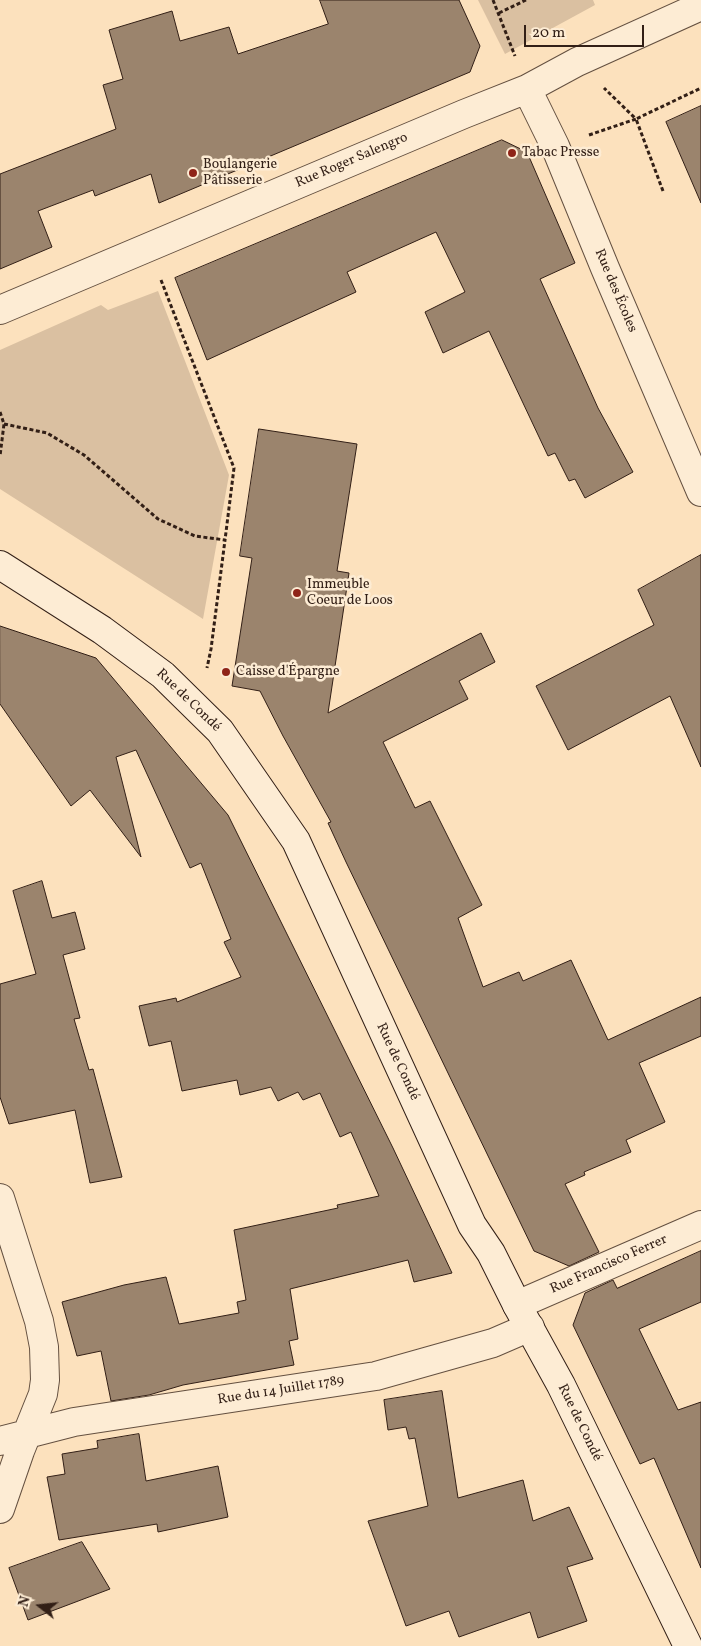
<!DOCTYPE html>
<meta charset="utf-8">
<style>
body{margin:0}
#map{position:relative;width:701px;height:1646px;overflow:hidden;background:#fce1bd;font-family:Vollkorn,serif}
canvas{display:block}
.north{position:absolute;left:15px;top:1581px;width:50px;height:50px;-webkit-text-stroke:4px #fdecd4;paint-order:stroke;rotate:286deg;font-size:14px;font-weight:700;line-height:20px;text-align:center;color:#321f16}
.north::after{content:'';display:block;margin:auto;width:18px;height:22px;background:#321f16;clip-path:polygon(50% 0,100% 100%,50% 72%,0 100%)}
.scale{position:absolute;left:524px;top:25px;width:120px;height:22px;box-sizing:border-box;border:2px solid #321f16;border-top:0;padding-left:6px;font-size:15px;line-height:18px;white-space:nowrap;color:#321f16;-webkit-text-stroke:4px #fdecd4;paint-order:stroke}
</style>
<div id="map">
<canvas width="701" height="1646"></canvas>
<div class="north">N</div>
<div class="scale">20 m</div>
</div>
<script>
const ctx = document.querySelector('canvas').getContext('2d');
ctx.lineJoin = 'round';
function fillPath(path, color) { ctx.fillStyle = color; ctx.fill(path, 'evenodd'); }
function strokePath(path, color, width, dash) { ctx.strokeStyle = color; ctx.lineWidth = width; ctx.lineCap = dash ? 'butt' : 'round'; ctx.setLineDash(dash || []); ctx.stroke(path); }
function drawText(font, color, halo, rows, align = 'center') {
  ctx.font = font + ' Vollkorn,serif'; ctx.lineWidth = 5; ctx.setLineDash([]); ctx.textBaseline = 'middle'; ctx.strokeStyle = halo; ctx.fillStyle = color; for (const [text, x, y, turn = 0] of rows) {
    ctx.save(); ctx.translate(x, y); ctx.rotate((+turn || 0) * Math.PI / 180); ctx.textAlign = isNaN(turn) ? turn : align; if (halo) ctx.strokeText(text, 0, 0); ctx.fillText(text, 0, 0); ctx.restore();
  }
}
const green = new Path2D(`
 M 478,0 L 593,0 L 595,5 L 505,54 Z
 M 158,291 L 229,475 L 203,619 L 0,489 L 0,350 L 101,305 L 108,310 Z`);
const building = new Path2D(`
 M 320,0 L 459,0 L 480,46 L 470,72 L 159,203 L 151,174 L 95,196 L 93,190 L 38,211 L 52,247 L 0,269 L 0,174 L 116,129 L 103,85 L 123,79 L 109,30 L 172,11 L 180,41 L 229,27 L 238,54 L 328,24 Z
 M 701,106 L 701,203 L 666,122 Z
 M 502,140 L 527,152 L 575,263 L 540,279 L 598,408 L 633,472 L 585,498 L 575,479 L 569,481 L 555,453 L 548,456 L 489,331 L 443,353 L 425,312 L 465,292 L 436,232 L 347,272 L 356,292 L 207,360 L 175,278 Z
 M 259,429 L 357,444 L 337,571 L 349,573 L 328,713 L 481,633 L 495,662 L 459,681 L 468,699 L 383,742 L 415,808 L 430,801 L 482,905 L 458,918 L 483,987 L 519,972 L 523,981 L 571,960 L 608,1040 L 701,997 L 701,1036 L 639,1063 L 665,1122 L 626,1140 L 631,1152 L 584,1172 L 585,1175 L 565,1184 L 599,1252 L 569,1266 L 534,1251 L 346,862 L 328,823 L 331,822 L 283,736 L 260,691 L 232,686 L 252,558 L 240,556 Z
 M 701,555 L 701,767 L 670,696 L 568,750 L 536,686 L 654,625 L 638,590 Z
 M 0,626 L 96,658 L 228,815 L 393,1148 L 452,1273 L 414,1282 L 408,1260 L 290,1289 L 298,1339 L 289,1341 L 294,1365 L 183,1385 L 149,1395 L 111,1401 L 101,1351 L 77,1356 L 62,1302 L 124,1285 L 166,1277 L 179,1324 L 239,1313 L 237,1302 L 246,1300 L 234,1230 L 338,1208 L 337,1205 L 379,1196 L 351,1132 L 340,1137 L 320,1093 L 303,1100 L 298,1092 L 278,1101 L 271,1087 L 240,1095 L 237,1080 L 182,1091 L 171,1041 L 149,1046 L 139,1006 L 176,998 L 177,1002 L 241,977 L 224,942 L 231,939 L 201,863 L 190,868 L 136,750 L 116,757 L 141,857 L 90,790 L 71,806 L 0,704 Z
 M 42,881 L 52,918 L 75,912 L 85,949 L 63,955 L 80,1018 L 74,1019 L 89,1070 L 93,1069 L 122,1177 L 90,1183 L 75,1110 L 9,1124 L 0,1097 L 0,984 L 36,974 L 13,891 Z
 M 701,1251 L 701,1302 L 639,1329 L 678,1410 L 701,1402 L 701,1568 L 654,1458 L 640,1464 L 573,1325 L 585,1293 L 613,1280 L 617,1288 Z
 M 442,1391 L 458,1498 L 523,1480 L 533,1521 L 569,1507 L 593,1559 L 567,1567 L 587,1621 L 538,1638 L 530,1612 L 459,1637 L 449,1611 L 406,1626 L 368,1521 L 428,1506 L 415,1438 L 409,1439 L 406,1427 L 388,1430 L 384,1400 Z
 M 139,1434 L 146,1481 L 218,1466 L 228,1517 L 158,1532 L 157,1524 L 59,1540 L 47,1477 L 65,1474 L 62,1454 L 98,1448 L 97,1441 Z
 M 82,1542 L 110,1589 L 28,1620 L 9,1568 Z`);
const path = new Path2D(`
 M 493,0 L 515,56
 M 499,13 L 526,0
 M 589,135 L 636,119 L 604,88
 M 663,191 L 636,119 L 701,88
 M 161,280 L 234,468 L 225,540
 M 0,412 L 4,424 L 0,456
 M 4,424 L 47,433 L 84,455 L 158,519 L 195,536 L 225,540 L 211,649 L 207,668`);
const minor = new Path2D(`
 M 527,89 L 555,146 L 605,268 L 701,492
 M 0,310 L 464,114 L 527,89 L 577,62 L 701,6
 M 0,1198 L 39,1321 L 44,1347 L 45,1380 L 43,1394 L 20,1451 L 0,1509
 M 517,1305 L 701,1225
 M 0,1441 L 74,1422 L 376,1376 L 493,1343 L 530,1327`);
const secondary = new Path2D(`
 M 0,565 L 102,630 L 163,675 L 220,731 L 296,841 L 472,1225 L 491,1253 L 517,1305 L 561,1385 L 688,1646`);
const markers = [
 [512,153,5,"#8f2418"],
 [193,173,5,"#8f2418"],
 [297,593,5,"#8f2418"],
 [226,672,5,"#8f2418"]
];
const poiNames = [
 ["Tabac Presse",522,153],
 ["Boulangerie",203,165],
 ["Pâtisserie",203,181],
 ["Immeuble",307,585],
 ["Coeur de Loos",307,601],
 ["Caisse d'Épargne",236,672]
];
const streetNames = [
 ["Rue Roger Salengro",352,161,-23],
 ["Rue des Écoles",615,291,67],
 ["Rue de Condé",188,701,44],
 ["Rue de Condé",397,1062,65],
 ["Rue Francisco Ferrer",609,1265,-24],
 ["Rue du 14 Juillet 1789",281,1391,-9],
 ["Rue de Condé",579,1423,64]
];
fillPath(green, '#dac0a1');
fillPath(building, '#9b846d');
strokePath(building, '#321f16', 1);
strokePath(minor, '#645040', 30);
strokePath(secondary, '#321f16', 30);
strokePath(path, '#321f16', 3, [4, 2.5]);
strokePath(minor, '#fdecd4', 28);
strokePath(secondary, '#fdecd4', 28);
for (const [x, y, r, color] of markers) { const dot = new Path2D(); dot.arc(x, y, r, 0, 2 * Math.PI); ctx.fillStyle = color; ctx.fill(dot); strokePath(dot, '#fdecd4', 2); }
drawText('14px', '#321f16', '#fdecd4', poiNames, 'left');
drawText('14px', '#321f16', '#fdecd4', streetNames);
</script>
